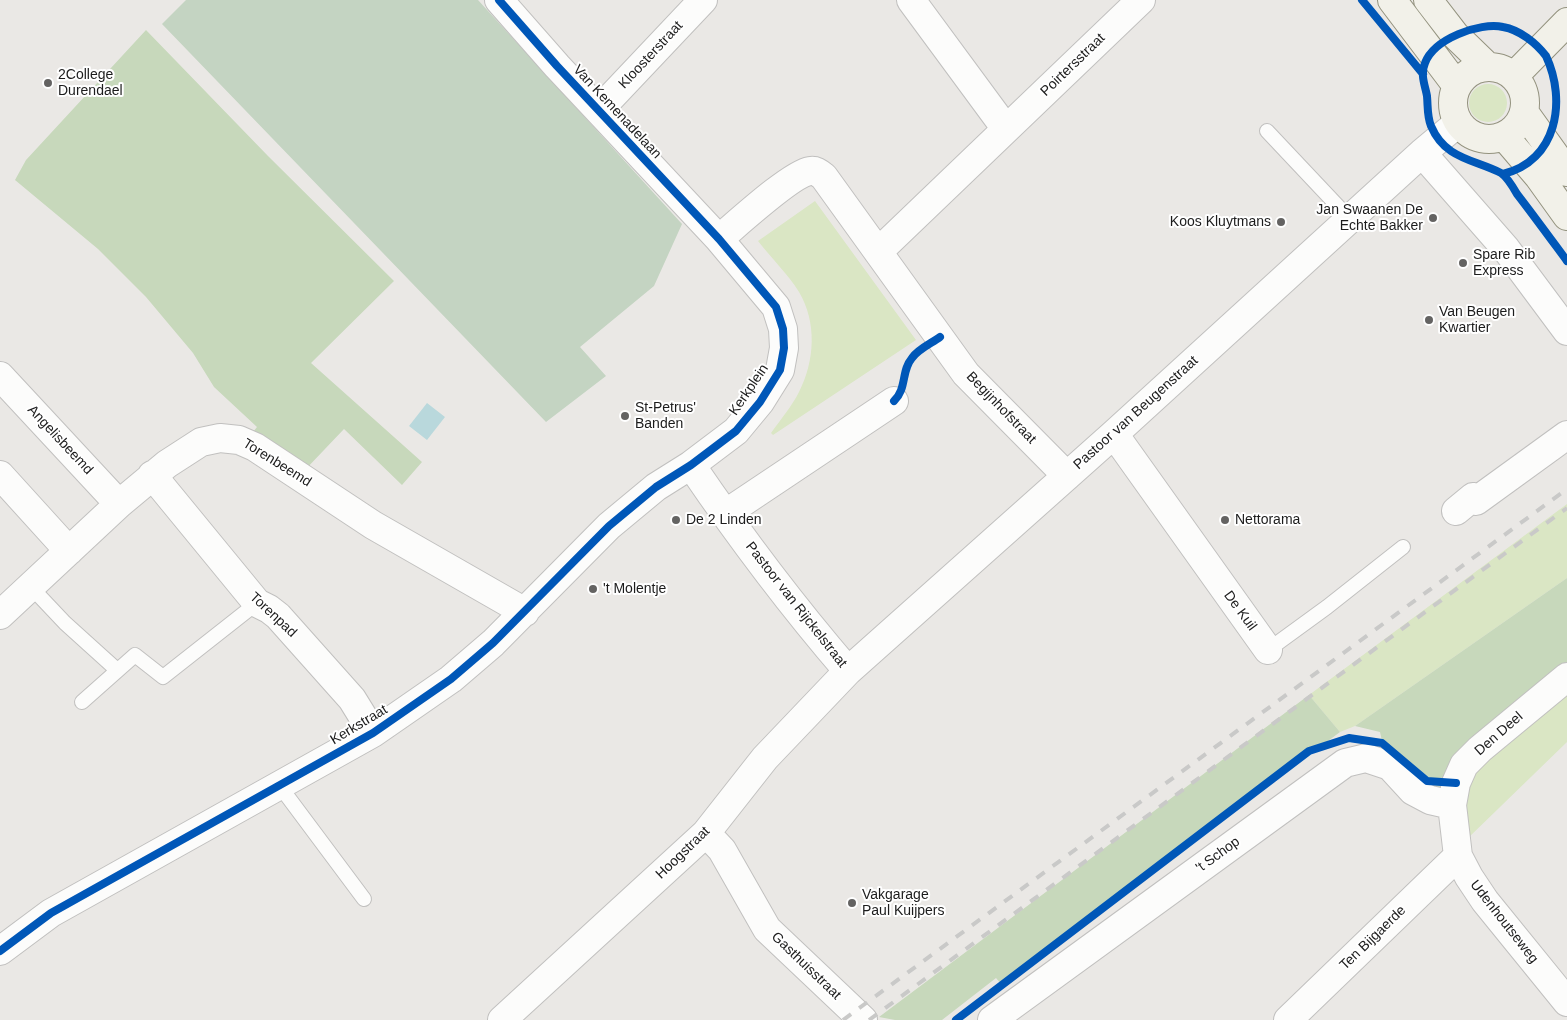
<!DOCTYPE html>
<style>
body{margin:0}
canvas{display:block;background:#eae8e5}
</style>
<canvas width="1567" height="1020"></canvas>
<script>
const ctx = document.querySelector('canvas').getContext('2d');
ctx.lineJoin = 'round';
function fillPath(path, color) { ctx.fillStyle = color; ctx.fill(path, 'evenodd'); }
function strokePath(path, color, width, dash) { ctx.strokeStyle = color; ctx.lineWidth = width; ctx.lineCap = dash ? 'butt' : 'round'; ctx.setLineDash(dash || []); ctx.stroke(path); }
function drawText(font, color, halo, rows, align = 'center') {
  ctx.font = font + ' Helvetica,sans-serif'; ctx.lineWidth = 4; ctx.setLineDash([]); ctx.textBaseline = 'middle'; ctx.strokeStyle = halo; ctx.fillStyle = color; for (const [text, x, y, turn = 0] of rows) {
    ctx.save(); ctx.translate(x, y); ctx.rotate((+turn || 0) * Math.PI / 180); ctx.textAlign = isNaN(turn) ? turn : align; if (halo) ctx.strokeText(text, 0, 0); ctx.fillText(text, 0, 0); ctx.restore();
  }
}
const grass = new Path2D(`
 M1469 103a19 19 0 1 1 38 0a19 19 0 1 1-38 0Z
 M 815,201 L 916,340 L 773,435 L 771,433 C 781,419 792,406 799,392 C 815,361 817,322 799,292 C 788,274 771,258 758,241 Z
 M 1567,504 L 1567,578 L 1355,726 L 1340,732 L 1309,695 Z
 M 1567,694 L 1567,742 L 1465,841 L 1462,802 L 1474,771 Z`);
const forest = new Path2D(`
 M 146,30 L 268,156 L 394,281 L 311,363 L 422,462 L 402,485 L 344,429 L 304,471 L 249,437 L 257,427 L 214,387 L 193,353 L 146,297 L 98,249 L 15,180 L 26,160 Z
 M 1567,578 L 1567,671 L 1440,812 L 1384,750 L 1380,732 L 1355,726 Z
 M 1309,695 L 1340,732 L 1002,985 L 996,978 L 942,1020 L 895,1020 L 879,1017 Z`);
const cemetery = new Path2D(`
 M 186,0 L 478,0 L 682,224 L 654,286 L 580,347 L 606,376 L 546,422 L 162,24 Z`);
const water = new Path2D(`
 M 427,403 L 445,417 L 427,440 L 409,426 Z`);
const lane = new Path2D(`
 M 1267,131 L 1349,218
 M 31,587 L 65,623 L 117,670
 M 1268,650 L 1327,607 L 1403,547
 M 82,702 L 135,655 L 163,677 L 257,603
 M 279,785 L 364,899`);
const street = new Path2D(`
 M 911,0 L 1006,129
 M 599,110 L 703,0
 M 1422,153 L 1506,249 L 1567,331
 M 719,239 C 737,224 791,174 810,171 C 816,170 819,173 824,177 L 966,374 L 1067,476
 M 878,252 L 1141,0
 M 0,376 L 119,504
 M 1114,434 L 1268,650
 M 691,465 C 740,537 792,606 848,671
 M 0,475 L 69,551
 M 152,475 L 257,603 L 269,609 L 278,616 L 352,699 L 373,733
 M 1456,511 L 1473,497 L 1476,501 L 1567,435
 M 725,514 L 894,401
 M 0,615 L 119,504 L 167,464 L 201,442 L 220,438 L 239,440 L 255,447 L 373,525 L 525,612
 M 1567,677 L 1480,749 L 1464,765 L 1456,783 L 1452,805 L 1458,856 L 1469,877 L 1485,901 L 1567,1002
 M 706,833 L 722,850 L 767,929 L 863,1020
 M 0,951 L 51,913 L 373,733 L 451,679 L 493,643 L 609,526 L 656,487 L 691,465 L 736,431 L 760,402 L 780,370 L 784,348 L 783,329 L 776,307 L 719,239 L 557,66 L 499,0
 M 502,1020 L 706,833 L 765,758 L 848,671 L 1114,434 L 1422,153 L 1458,123
 M 992,1020 L 1345,763 L 1366,758 L 1390,766 L 1413,791 L 1430,800 L 1452,805
 M 1288,1020 L 1458,856`);
const secondary = new Path2D(`
 M 1392,0 L 1457,86
 M 1428,0 L 1455,35 L 1487,66
 M1453 103a36 36 0 1 1 72 0a36 36 0 1 1-72 0Z
 M 1514,76 L 1567,22
 M 1524,112 L 1567,172
 M 1504,136 L 1539,177 L 1567,216`);
const rail = new Path2D(`
 M 843,1020 L 1567,489
 M 869,1020 L 1567,508`);
const cycleway = new Path2D(`
 M 1362,0 L 1423,74
 M 1503,174 C 1557,161 1567,101 1546,56 C 1536,43 1520,30 1503,27 C 1479,22 1434,39 1425,63 C 1420,75 1425,85 1427,96 C 1428,107 1427,116 1431,126 C 1445,159 1473,159 1501,173 C 1507,177 1513,187 1517,194 C 1534,216 1550,238 1567,261
 M 894,401 C 907,389 901,371 912,358 C 918,349 932,343 940,337
 M 0,951 L 51,913 L 373,733 L 451,679 L 493,643 L 609,526 L 656,487 L 691,465 L 736,431 L 760,402 L 780,370 L 784,348 L 783,329 L 776,307 L 719,239 L 557,66 L 499,0
 M 956,1020 L 1309,751 L 1349,738 L 1382,743 L 1427,781 L 1456,783`);
const markers = [
 [48,83,5,"#646362"],
 [1433,218,5,"#646362"],
 [1281,222,5,"#646362"],
 [1463,263,5,"#646362"],
 [1429,320,5,"#646362"],
 [625,416,5,"#646362"],
 [676,520,5,"#646362"],
 [1225,520,5,"#646362"],
 [593,589,5,"#646362"],
 [852,903,5,"#646362"]
];
const streetNames = [
 ["Kloosterstraat",651,55,-47],
 ["Poirtersstraat",1073,65,-44],
 ["Van Kemenadelaan",617,112,47],
 ["Kerkplein",749,390,-56],
 ["Begijnhofstraat",1001,408,46],
 ["Pastoor van Beugenstraat",1136,413,-42],
 ["Angelisbeemd",60,440,47],
 ["Torenbeemd",277,463,32],
 ["Pastoor van Rijckelstraat",796,605,52],
 ["De Kuil",1240,611,54],
 ["Torenpad",273,615,43],
 ["Kerkstraat",359,725,-31],
 ["Den Deel",1499,734,-41],
 ["Hoogstraat",683,853,-44],
 ["'t Schop",1218,855,-36],
 ["Udenhoutseweg",1504,922,52],
 ["Ten Bijgaerde",1373,938,-44],
 ["Gasthuisstraat",806,966,44]
];
const poiNames = [
 ["2College",58,75],
 ["Durendael",58,91],
 ["Jan Swaanen De",1423,210,"right"],
 ["Echte Bakker",1423,226,"right"],
 ["Koos Kluytmans",1271,222,"right"],
 ["Spare Rib",1473,255],
 ["Express",1473,271],
 ["Van Beugen",1439,312],
 ["Kwartier",1439,328],
 ["St-Petrus'",635,408],
 ["Banden",635,424],
 ["De 2 Linden",686,520],
 ["Nettorama",1235,520],
 ["'t Molentje",603,589],
 ["Vakgarage",862,895],
 ["Paul Kuijpers",862,911]
];
fillPath(grass, '#dae6c4');
fillPath(forest, '#c7d8bb');
fillPath(cemetery, '#c4d4c2');
fillPath(water, '#b9d8dc');
strokePath(lane, '#c1c0bf', 16);
strokePath(street, '#c1c0bf', 30);
strokePath(secondary, '#93927e', 30);
strokePath(lane, '#fcfcfb', 14);
strokePath(street, '#fcfcfb', 28);
strokePath(secondary, '#f2f1e9', 28);
strokePath(rail, '#c9c9c8', 4, [10, 10]);
strokePath(cycleway, '#0057b8', 8);
for (const [x, y, r, color] of markers) { const dot = new Path2D(); dot.arc(x, y, r, 0, 2 * Math.PI); ctx.fillStyle = color; ctx.fill(dot); strokePath(dot, '#fff', 2); }
drawText('14px', '#1c1c1c', '#fff', streetNames);
drawText('14px', '#1c1c1c', '#fff', poiNames, 'left');
</script>
